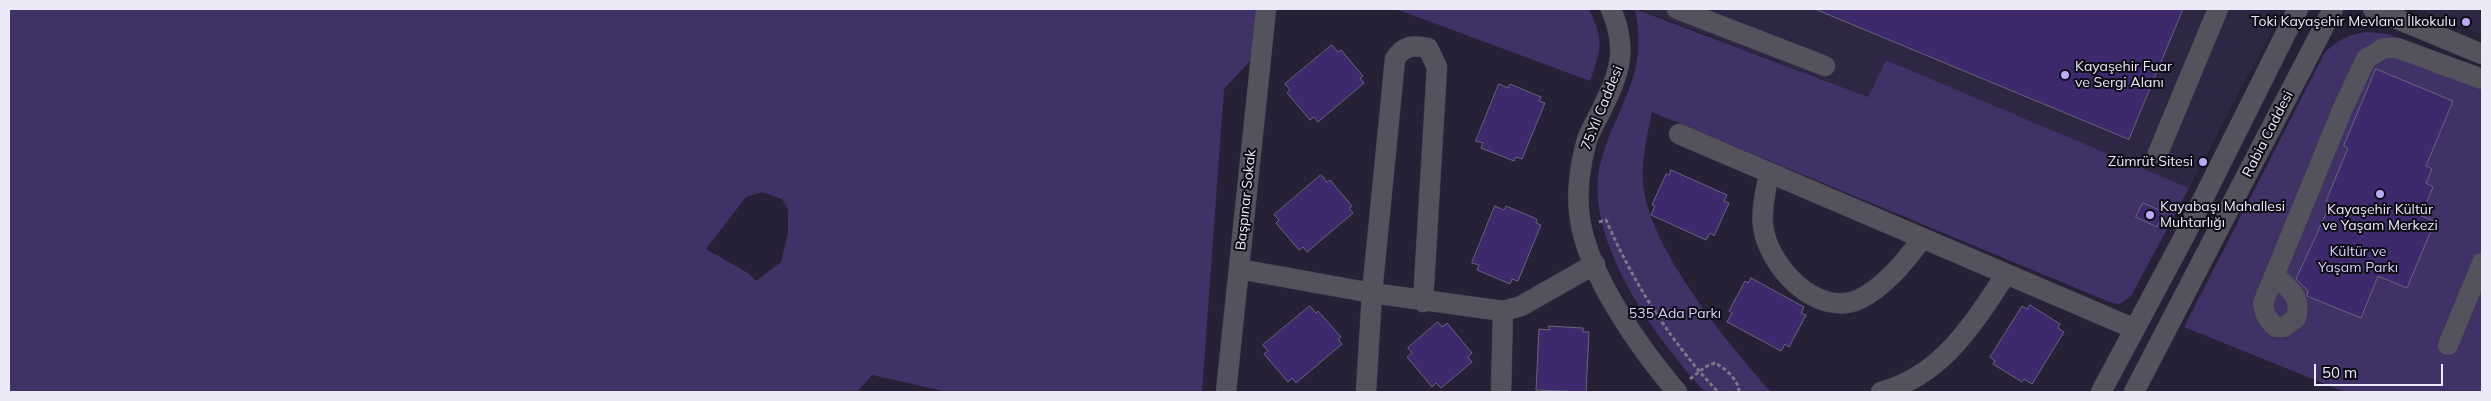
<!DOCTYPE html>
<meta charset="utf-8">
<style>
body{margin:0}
#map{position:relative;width:2491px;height:401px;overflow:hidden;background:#262136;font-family:Mulish,sans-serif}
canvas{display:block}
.frame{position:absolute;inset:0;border:10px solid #ece9f8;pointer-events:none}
.scale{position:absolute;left:2314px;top:364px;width:129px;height:22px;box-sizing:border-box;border:2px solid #ece9f8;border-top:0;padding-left:6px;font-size:15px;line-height:18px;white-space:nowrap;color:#ece9f8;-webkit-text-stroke:4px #0e0c16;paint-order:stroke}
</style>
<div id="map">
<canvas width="2491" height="401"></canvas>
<div class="frame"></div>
<div class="scale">50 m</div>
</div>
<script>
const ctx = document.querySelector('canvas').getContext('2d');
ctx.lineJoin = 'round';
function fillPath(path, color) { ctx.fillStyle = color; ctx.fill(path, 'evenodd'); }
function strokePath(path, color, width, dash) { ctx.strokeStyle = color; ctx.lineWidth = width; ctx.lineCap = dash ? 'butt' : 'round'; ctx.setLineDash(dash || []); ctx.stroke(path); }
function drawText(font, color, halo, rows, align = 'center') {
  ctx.font = font + ' Mulish,sans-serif'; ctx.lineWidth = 4; ctx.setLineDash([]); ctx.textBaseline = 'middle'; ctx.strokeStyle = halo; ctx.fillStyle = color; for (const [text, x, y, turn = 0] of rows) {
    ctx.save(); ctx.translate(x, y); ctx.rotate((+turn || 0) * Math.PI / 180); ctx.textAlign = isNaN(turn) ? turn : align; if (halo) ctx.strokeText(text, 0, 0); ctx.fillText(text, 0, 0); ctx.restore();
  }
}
const built = new Path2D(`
 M 1640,9 L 2269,9 L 2273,28 L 2189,188 L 1886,60 L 1868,97 Z
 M 2417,9 L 2482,9 L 2482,35 Z`);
const green = new Path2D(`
 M 9,9 L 1255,9 L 1254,45 L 1251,60 L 1224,89 L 1202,392 L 948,392 L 872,375 L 857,392 L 9,392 ZM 762,192 L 782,199 L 788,209 L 788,233 L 781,262 L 756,281 L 748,273 L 706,249 L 746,197 Z
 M 1396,9 L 1589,9 C 1604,42 1602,47 1590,81 Z
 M 1635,9 L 1868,97 L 1886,60 L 2189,188 L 2131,296 L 2120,304 L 2112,303 L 1652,112 C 1647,136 1640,166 1644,191 C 1655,255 1728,344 1771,392 L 1705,392 C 1655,338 1576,231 1603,154 C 1622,97 1648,72 1635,9 Z
 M 2367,32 L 2388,34 L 2482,72 L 2482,392 L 2345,392 L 2184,327 L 2325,52 C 2339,40 2348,34 2367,32 Z`);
const building = new Path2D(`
 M 1815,9 L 2183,9 L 2129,139 Z
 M 1332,45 L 1338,52 L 1341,50 L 1363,76 L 1360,78 L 1364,83 L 1318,122 L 1314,117 L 1310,120 L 1287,93 L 1290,90 L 1285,84 Z
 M 2376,69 L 2453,101 L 2426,166 L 2432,169 L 2426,183 L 2433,187 L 2421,216 L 2435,221 L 2407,288 L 2378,276 L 2361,318 L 2307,296 L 2308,291 L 2296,279 L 2331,203 L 2326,201 L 2348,148 L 2344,146 Z
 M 1499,84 L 1508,88 L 1510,84 L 1541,97 L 1539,101 L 1545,103 L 1522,159 L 1516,157 L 1514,161 L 1481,148 L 1483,143 L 1476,141 Z
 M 1671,170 L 1727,195 L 1724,201 L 1729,203 L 1714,236 L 1710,233 L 1706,240 L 1651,215 L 1655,206 L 1652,205 L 1666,174 L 1669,175 Z
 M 1321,175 L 1327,182 L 1330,180 L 1352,206 L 1349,208 L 1353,213 L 1307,252 L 1303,247 L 1299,250 L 1276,223 L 1279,220 L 1274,215 Z
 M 2143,203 L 2164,212 L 2157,227 L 2136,217 Z
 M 1495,206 L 1504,210 L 1506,206 L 1537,219 L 1536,223 L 1541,225 L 1518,281 L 1512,279 L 1510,284 L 1477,270 L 1479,265 L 1472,263 Z
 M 1751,278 L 1804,307 L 1801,313 L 1806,315 L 1789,347 L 1785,344 L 1781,351 L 1727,322 L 1732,313 L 1729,311 L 1745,281 L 1748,283 Z
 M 2030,305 L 2060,324 L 2058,328 L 2064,332 L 2032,384 L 2024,379 L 2022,382 L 1993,364 L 1995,361 L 1990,357 L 2022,306 L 2027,309 Z
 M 1310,306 L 1316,313 L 1318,311 L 1341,337 L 1338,339 L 1342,344 L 1296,383 L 1292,378 L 1288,382 L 1264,354 L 1268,351 L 1263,345 Z
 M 1438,322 L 1442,327 L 1447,323 L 1472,353 L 1468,357 L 1472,362 L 1441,388 L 1436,383 L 1432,387 L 1407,357 L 1412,353 L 1408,348 Z
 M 1549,326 L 1583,328 L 1583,332 L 1589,332 L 1586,392 L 1536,390 L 1539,329 L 1549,330 Z`);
const path = new Path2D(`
 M 1599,222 L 1606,220 C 1634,284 1670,341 1718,392
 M 1690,379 L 1705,367 L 1715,363 C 1725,368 1739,380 1739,392`);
const minor = new Path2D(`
 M 1611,9 C 1629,51 1619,74 1600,113 C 1596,121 1590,131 1587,140 C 1580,164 1576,194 1580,219 C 1588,275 1640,349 1677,392
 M 1677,9 L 1825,66
 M 2373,9 L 2482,54
 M 1679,134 L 2135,329
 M 2158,153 L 2218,9
 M 1769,173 C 1766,190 1761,208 1763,226 C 1768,266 1817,319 1860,299 C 1886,286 1905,261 1923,238
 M 1239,269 L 1372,293 L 1366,392
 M 2275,275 C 2290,291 2302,295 2296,318 L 2284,327 L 2276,327 C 2267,320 2264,313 2263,303 L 2343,108 L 2366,59 L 2384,48 L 2397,48 L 2482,79
 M 1423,302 L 1437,67 L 1428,48 C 1413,45 1404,45 1395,59 L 1372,293 L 1503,311 L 1521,306 L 1595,264
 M 2448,345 L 2482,263
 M 1226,392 L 1266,9
 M 1501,392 L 1503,311
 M 1881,392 C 1943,375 1973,324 2006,274
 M 2101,392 L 2185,235 L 2298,9
 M 2134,392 L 2333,9`);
const markers = [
 [2466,22,5,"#bbaaf6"],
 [2065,75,5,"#bbaaf6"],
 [2203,162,5,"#bbaaf6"],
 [2380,194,5,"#bbaaf6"],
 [2150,215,5,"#bbaaf6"]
];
const poiNames = [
 ["Toki Kayaşehir Mevlana İlkokulu",2456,22],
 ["Kayaşehir Fuar",2075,67,"left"],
 ["ve Sergi Alanı",2075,83,"left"],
 ["Zümrüt Sitesi",2193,162],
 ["Kayabaşı Mahallesi",2160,207,"left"],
 ["Muhtarlığı",2160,223,"left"],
 ["Kayaşehir Kültür",2380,210,"center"],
 ["ve Yaşam Merkezi",2380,226,"center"]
];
const streetNames = [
 ["75.Yıl Caddesi",1602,108,-68],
 ["Rabia Caddesi",2268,134,-63],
 ["Başpınar Sokak",1246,200,-84]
];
const parkNames = [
 ["Kültür ve",2358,252],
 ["Yaşam Parkı",2358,268],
 ["535 Ada Parkı",1675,314]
];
fillPath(built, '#2e2743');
fillPath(green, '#403166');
fillPath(building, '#3e296d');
strokePath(building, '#68637c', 1);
strokePath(minor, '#423d51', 21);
strokePath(path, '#7a7688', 3, [4, 2.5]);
strokePath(minor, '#54525d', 20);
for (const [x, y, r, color] of markers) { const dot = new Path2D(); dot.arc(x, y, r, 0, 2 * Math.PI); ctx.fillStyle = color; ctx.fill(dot); strokePath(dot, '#0e0c16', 2); }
drawText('14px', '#ece9f8', '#0e0c16', poiNames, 'right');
drawText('14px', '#ece9f8', '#0e0c16', streetNames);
drawText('14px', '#d8d0f9', '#0e0c16', parkNames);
</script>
